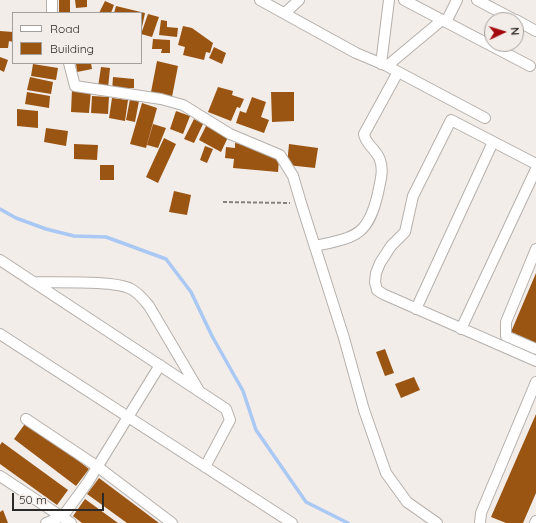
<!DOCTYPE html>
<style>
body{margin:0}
#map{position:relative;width:536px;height:523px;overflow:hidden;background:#f3ede9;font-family:Quicksand,sans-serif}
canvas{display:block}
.legend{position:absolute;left:12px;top:12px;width:130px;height:52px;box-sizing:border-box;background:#f3ede9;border:1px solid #a39f9c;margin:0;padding:5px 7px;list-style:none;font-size:12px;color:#2c2a28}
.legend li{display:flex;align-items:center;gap:8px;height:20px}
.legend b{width:20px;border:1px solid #a39f9c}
.north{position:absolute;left:484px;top:12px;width:40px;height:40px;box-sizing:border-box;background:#f3ede9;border:1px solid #a39f9c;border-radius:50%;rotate:86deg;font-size:11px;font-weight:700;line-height:16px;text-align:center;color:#2c2a28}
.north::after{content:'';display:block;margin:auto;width:14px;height:18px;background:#a30a0f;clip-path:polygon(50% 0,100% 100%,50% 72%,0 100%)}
.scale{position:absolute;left:12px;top:493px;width:92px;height:18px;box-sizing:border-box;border:2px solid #2c2a28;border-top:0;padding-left:5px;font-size:12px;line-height:14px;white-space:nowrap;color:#2c2a28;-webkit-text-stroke:3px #f3ede9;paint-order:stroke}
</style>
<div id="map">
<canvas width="536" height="523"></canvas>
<ul class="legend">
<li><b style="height:5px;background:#fff"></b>Road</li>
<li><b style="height:11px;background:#9b5513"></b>Building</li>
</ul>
<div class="north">N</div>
<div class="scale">50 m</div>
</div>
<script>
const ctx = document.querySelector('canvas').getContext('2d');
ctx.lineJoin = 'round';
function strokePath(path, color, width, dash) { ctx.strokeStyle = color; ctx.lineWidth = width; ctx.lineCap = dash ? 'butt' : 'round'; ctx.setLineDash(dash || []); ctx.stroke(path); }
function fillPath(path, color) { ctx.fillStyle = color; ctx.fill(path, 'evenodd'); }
const stream = new Path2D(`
 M 0,209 L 16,218 L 46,229 L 74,236 L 106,237 L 166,259 L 191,292 L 212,336 L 243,391 L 256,430 L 306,502 L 348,523`);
const building = new Path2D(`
 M 59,0 L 70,0 L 70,13 L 59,13 Z
 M 75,0 L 87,0 L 87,7 L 76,8 Z
 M 105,1 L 114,5 L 111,13 L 99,13 Z
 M 116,6 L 145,13 L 142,27 L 141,13 L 114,13 Z
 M 148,14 L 159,17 L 152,37 L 141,34 Z
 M 161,20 L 167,21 L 167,27 L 178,28 L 177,37 L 159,35 Z
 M 183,26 L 192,28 L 213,43 L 210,53 L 206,52 L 204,60 L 183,55 L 185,47 L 178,45 Z
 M 0,31 L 13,32 L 13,42 L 9,41 L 8,48 L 0,48 Z
 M 153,39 L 170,40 L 170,53 L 161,53 L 162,49 L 152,49 Z
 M 214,47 L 226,53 L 222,64 L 209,58 Z
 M 0,57 L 8,60 L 4,72 L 0,70 Z
 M 157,61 L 178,66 L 172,97 L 151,92 Z
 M 76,63 L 91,63 L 92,69 L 77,72 Z
 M 33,64 L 58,68 L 56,80 L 31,76 Z
 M 101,67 L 110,68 L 108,88 L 98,87 Z
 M 30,77 L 53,82 L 51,94 L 27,90 Z
 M 113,77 L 134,79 L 134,88 L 127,88 L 127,91 L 112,91 Z
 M 218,87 L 233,91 L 232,95 L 244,99 L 240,108 L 237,107 L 231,121 L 208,112 Z
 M 72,89 L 91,91 L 89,113 L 71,112 Z
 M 27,92 L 50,96 L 49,108 L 25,104 Z
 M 271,92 L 294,92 L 294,121 L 272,122 Z
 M 92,96 L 109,97 L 108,114 L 91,113 Z
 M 252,97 L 266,102 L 261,117 L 269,120 L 264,133 L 236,123 L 240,111 L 246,113 Z
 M 112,98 L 128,100 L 125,121 L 109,118 Z
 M 130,99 L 139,101 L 135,122 L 126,120 Z
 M 142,103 L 157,108 L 146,148 L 130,144 Z
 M 17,109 L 38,111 L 38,128 L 17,126 Z
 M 176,111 L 190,116 L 183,134 L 170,129 Z
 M 194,119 L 203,124 L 194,143 L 184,139 Z
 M 153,124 L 166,128 L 158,148 L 147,145 Z
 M 207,124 L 229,135 L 221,152 L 199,140 Z
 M 46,128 L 68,131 L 66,146 L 44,142 Z
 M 164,138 L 176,144 L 158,183 L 146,177 Z
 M 235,143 L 244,144 L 279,160 L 278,172 L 233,168 L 234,159 L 225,158 L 226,147 L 235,148 Z
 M 74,144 L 98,145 L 97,160 L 74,159 Z
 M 289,144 L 318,148 L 315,168 L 287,165 Z
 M 205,146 L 213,149 L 207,163 L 200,160 Z
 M 100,165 L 114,165 L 114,180 L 100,180 Z
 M 174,191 L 191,195 L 187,215 L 169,212 Z
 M 536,273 L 536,343 L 511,332 Z
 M 385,349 L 394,373 L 385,376 L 376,352 Z
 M 414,377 L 420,390 L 401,398 L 395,384 Z
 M 536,414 L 536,493 L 523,523 L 506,523 L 491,517 Z
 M 27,421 L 89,469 L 76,486 L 14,439 Z
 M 2,442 L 68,490 L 57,505 L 0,464 L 0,445 Z
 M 99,478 L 159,523 L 127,523 L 87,494 Z
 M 85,499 L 118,523 L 82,523 L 73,516 Z
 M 3,510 L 8,523 L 0,523 L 0,512 Z`);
const path = new Path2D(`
 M 223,202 L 290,203`);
const minor = new Path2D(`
 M 52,0 L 52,13
 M 260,0 L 356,53 L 387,66 L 485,118
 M 404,0 L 530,66
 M 477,0 L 515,20
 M 285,13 L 299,0
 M 516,20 L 536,31
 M 446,22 L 457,0
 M 69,63 L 75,86 L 161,99 L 183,105 L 230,134 L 280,155 L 293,176 L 301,203 L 344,338 L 364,410 L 386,473 L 407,502 L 437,523
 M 381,64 L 389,0
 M 387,66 L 442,20
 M 536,164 L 451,120 L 413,196 L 405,232 L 391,246 L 380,263 L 376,273 L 375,282 L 377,290 L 383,294 L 536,361
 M 315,246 C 355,237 368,237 378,193 C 380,182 384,171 380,160 C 377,150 365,144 364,134 L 398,72
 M 536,249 L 506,322 L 506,336 L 536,349
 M 0,260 L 226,409 L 230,420 L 205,467
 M 33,282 C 56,283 113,280 131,289 C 139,293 144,300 149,306 L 198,389
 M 416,309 L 493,142
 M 461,329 L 536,169
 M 0,334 L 292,523
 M 26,419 L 98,467 L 172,523
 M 0,476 L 71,523
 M 46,523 L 63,516 L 88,482 L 160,365
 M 480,523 L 481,513 L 536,382
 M 535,523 L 536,521`);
strokePath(stream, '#aac8f4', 3.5);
fillPath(building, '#9b5513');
strokePath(minor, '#b5b0ac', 12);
strokePath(path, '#86827f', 2, [4, 2]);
strokePath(minor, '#fff', 10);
</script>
